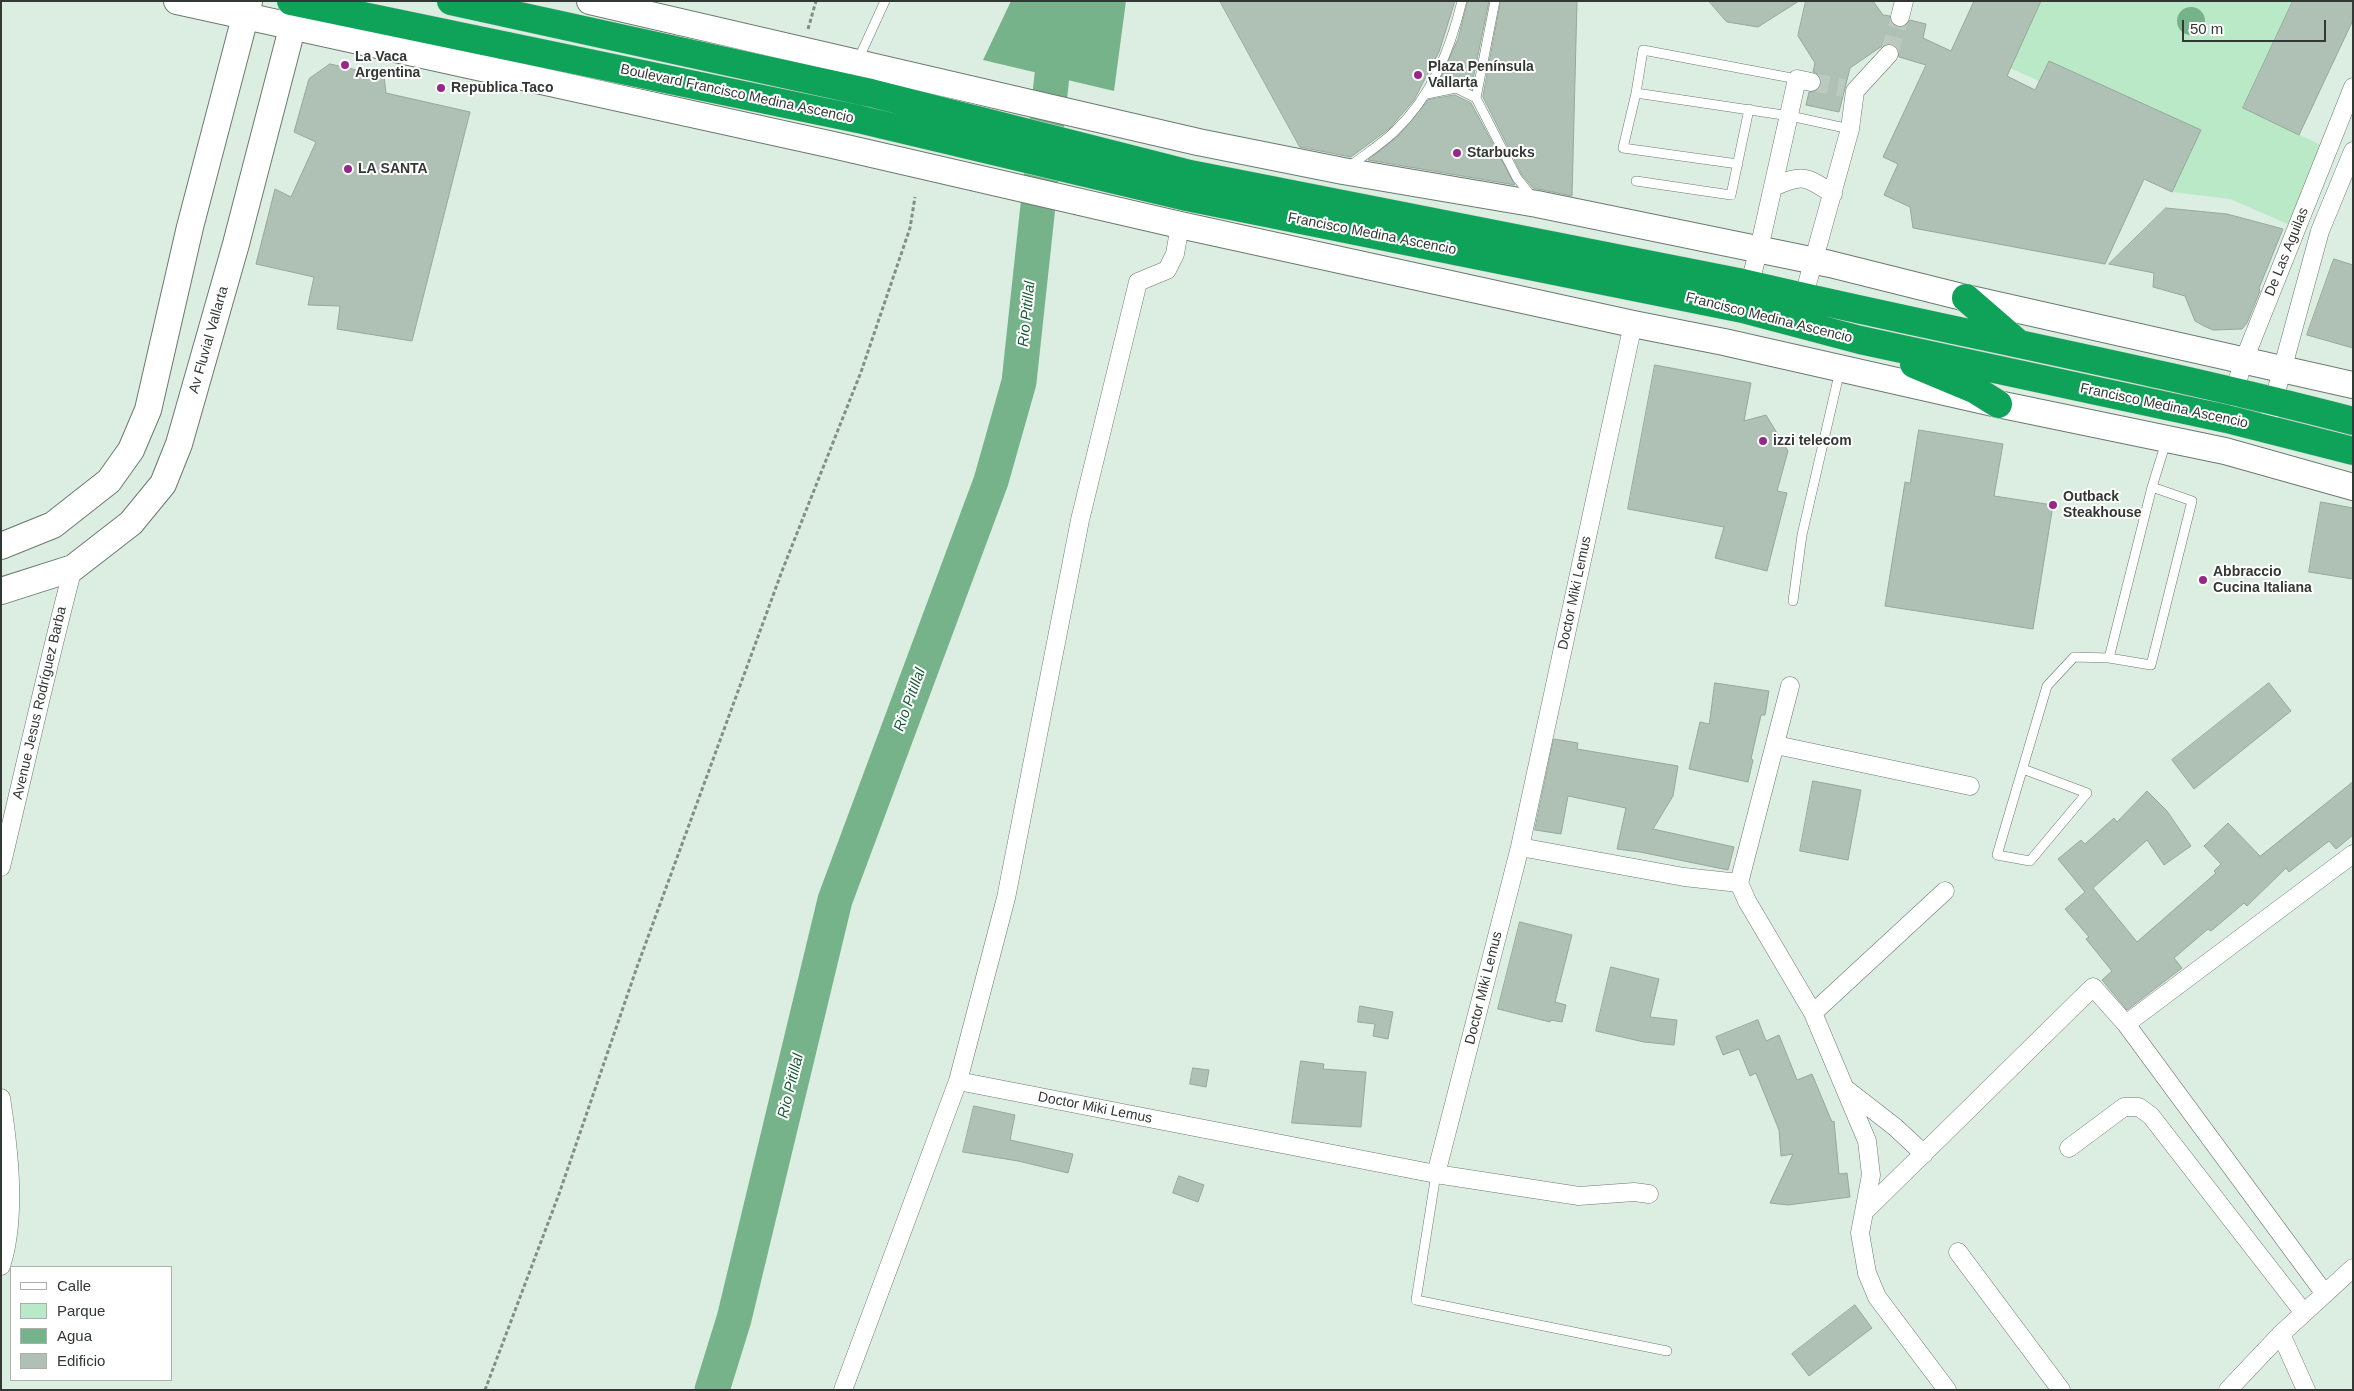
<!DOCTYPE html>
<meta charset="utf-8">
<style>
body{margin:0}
#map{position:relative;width:2354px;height:1391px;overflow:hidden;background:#dceee1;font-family:Arial,sans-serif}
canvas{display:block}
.frame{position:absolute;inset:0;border:2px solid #323833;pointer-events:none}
.legend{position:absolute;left:10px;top:1266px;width:162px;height:115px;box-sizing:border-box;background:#fff;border:1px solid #adafad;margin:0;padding:6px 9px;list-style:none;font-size:15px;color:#323833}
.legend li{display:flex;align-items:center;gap:10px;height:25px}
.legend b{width:25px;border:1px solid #adafad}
.scale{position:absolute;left:2182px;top:20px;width:144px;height:22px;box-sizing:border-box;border:2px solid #323833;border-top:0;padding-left:6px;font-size:15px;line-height:18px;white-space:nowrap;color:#323833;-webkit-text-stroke:4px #fff;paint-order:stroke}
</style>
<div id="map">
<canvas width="2354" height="1391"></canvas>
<div class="frame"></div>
<ul class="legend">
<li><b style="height:6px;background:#fff"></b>Calle</li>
<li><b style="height:14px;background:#bae9c8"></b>Parque</li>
<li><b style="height:14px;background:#77b38a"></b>Agua</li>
<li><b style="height:14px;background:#afc0b4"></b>Edificio</li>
</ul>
<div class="scale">50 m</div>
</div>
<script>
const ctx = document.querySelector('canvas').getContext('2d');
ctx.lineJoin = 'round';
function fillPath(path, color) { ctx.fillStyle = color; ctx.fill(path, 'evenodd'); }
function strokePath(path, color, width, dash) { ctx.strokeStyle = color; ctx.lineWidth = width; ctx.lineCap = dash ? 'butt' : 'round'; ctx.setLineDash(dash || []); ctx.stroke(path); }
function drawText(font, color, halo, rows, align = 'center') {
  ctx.font = font + ' Arial,sans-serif'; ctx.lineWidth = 4; ctx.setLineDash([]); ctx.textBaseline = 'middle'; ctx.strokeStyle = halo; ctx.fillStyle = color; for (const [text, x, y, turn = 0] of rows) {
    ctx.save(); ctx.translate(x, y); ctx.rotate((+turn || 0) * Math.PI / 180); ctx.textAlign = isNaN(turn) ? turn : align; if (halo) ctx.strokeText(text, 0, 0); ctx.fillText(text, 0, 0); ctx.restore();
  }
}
const green = new Path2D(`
 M 2041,1 L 2293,1 L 2243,108 L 2323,146 L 2290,225 L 2230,199 L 2172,192 L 2200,130 L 2049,61 L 2039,81 L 2010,68 Z`);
const water = new Path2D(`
 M 1011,1 L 1126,1 L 1114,91 L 983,60 Z
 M2177 21a14 14 0 1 1 28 0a14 14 0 1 1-28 0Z`);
const river = new Path2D(`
 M 712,1390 L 734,1319 L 835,900 L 991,481 L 1019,382 L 1060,1`);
const building = new Path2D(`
 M 1220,1 L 1455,1 L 1439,52 L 1414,100 L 1390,128 L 1351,157 L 1300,147 Z
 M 1468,1 L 1489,1 L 1471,89 L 1455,82 L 1437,85 L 1458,39 Z
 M 1501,1 L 1577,1 L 1572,196 L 1533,188 L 1522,175 L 1483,97 Z
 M 1709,1 L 1799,1 L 1758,27 L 1727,22 Z
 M 1806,1 L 1873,1 L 1883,15 L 1890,16 L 1892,24 L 1897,27 L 1903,27 L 1910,20 L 1926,24 L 1923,38 L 1951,51 L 1974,1 L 2041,1 L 2007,76 L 2035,90 L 2049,61 L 2201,130 L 2172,192 L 2144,179 L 2105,264 L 1913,228 L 1910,207 L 1884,195 L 1898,164 L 1883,157 L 1926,65 L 1899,57 L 1896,47 L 1885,44 L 1850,68 L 1839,112 L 1806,105 L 1809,92 L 1819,89 L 1821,84 L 1818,74 L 1813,72 L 1815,63 L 1798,36 Z
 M 2293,1 L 2353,1 L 2353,20 L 2299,135 L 2243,108 Z
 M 330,64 L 384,76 L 386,93 L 470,112 L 412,341 L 337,329 L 340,306 L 308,305 L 314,277 L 256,264 L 275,189 L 291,197 L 316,142 L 294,132 L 309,79 Z
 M 1455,95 L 1471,103 L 1515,185 L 1368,160 L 1398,136 L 1428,100 Z
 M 2166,208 L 2227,214 L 2283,229 L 2259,288 L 2260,291 L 2247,323 L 2242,329 L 2213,330 L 2204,326 L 2195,321 L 2185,296 L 2153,287 L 2154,273 L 2109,264 Z
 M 2334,259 L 2353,265 L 2353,348 L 2307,335 Z
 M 1655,365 L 1751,383 L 1744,421 L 1766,415 L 1788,451 L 1777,491 L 1787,493 L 1767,571 L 1715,558 L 1724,527 L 1628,509 Z
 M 1919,430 L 2003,444 L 1994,496 L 2053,505 L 2033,629 L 1885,606 L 1905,482 L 1910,483 Z
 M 2321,502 L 2353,508 L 2353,579 L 2309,572 Z
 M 1715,683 L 1769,691 L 1765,715 L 1761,715 L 1751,759 L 1753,760 L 1748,782 L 1689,769 L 1700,722 L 1709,724 Z
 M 2269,683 L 2291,711 L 2194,789 L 2172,760 Z
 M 1554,739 L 1578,743 L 1577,749 L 1678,766 L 1673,796 L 1653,829 L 1734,847 L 1728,870 L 1640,852 L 1617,849 L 1626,808 L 1568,796 L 1561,834 L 1535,830 Z
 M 1813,781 L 1861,790 L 1848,860 L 1800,851 Z
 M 2353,782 L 2353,835 L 2336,849 L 2329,841 L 2289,872 L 2286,868 L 2247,906 L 2244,903 L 2211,931 L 2208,929 L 2174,958 L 2182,968 L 2127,1010 L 2102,980 L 2112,971 L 2086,939 L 2089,937 L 2065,909 L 2085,892 L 2058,859 L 2081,840 L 2085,844 L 2114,818 L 2117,822 L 2147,791 L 2167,811 L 2191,846 L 2164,865 L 2147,840 L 2093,888 L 2137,942 L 2216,873 L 2214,871 L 2221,864 L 2204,846 L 2228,823 L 2260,856 Z
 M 1520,922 L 1572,935 L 1555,1002 L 1566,1005 L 1562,1022 L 1551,1020 L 1550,1022 L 1498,1009 Z
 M 1611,967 L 1659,979 L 1650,1017 L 1677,1020 L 1674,1045 L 1644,1042 L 1596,1031 Z
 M 1360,1006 L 1393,1012 L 1388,1039 L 1373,1036 L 1375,1024 L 1358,1022 Z
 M 1758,1020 L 1766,1041 L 1779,1035 L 1797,1080 L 1812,1074 L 1832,1122 L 1834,1121 L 1839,1174 L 1847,1173 L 1850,1197 L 1788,1205 L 1770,1203 L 1793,1154 L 1781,1156 L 1779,1130 L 1756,1073 L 1750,1076 L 1739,1049 L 1723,1055 L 1716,1037 Z
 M 1301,1061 L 1324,1064 L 1323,1069 L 1366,1072 L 1361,1127 L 1292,1123 Z
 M 1193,1068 L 1209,1070 L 1206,1087 L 1190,1084 Z
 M 974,1106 L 1015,1115 L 1010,1140 L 1073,1154 L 1068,1173 L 1018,1161 L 963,1152 Z
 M 1179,1176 L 1204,1185 L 1198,1202 L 1173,1193 Z
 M 1855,1305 L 1872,1328 L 1809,1376 L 1792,1354 Z`);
const streetTunnel = new Path2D(`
 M 1889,54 L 1900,17
 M 1811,82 L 1844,88`);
const path = new Path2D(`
 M 808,29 L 816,1
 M 485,1390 L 559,1194 L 637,967 L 782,571 L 861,372 L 910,228 L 915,197`);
const lane = new Path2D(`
 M 1495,1 L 1476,98 L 1517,178 L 1533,198
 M 858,60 L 885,1
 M 1797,79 L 1643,50 L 1636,93 L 1790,116 L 1850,129
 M 1636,93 L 1623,148 L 1738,164
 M 1427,94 L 1456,88 L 1476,98
 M 1349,167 C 1364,155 1380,145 1394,132 C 1432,96 1450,50 1462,1
 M 1636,181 L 1731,195 L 1749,109
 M 2152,487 L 2192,501 L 2151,665 L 2109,658 L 2152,487 L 2166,442
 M 1793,601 L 1802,535 L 1840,370
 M 2023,769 L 2087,793 L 2030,861 L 1997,855 L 2047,686 L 2074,657 L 2109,658
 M 1436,1174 L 1416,1300 L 1667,1351`);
const street = new Path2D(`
 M 1900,17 L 1904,1
 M 1774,187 C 1803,173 1807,177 1833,194
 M 1747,293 L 1759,249 L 1797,79 L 1811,82
 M 1801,306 L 1850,129 L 1855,91 L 1889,54
 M 2231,401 L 2244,360 L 2353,87
 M 2266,429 L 2320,231 L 2353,151
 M 1776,745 L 1970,786
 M 1520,847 L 1684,877 L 1739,883 L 1747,901 L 1813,1013 L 1867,1141 L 1871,1175 L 1860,1233 L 1867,1273 L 1877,1297 L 1947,1390
 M 1,867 C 25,767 47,667 73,568
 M 1739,883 L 1790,686
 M 1813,1013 L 1945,891
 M 2126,1024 L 2325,1294
 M 958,1081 L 1436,1174 L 1520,847 L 1633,324
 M 1846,1089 L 1895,1127 L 1924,1154
 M 1,1098 C 9,1149 17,1217 1,1266
 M 2069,1148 L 2124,1107 L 2139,1107 L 2151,1116 L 2304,1313
 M 1436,1174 L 1579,1196 L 1634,1192 L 1649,1194
 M 1866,1210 L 2093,987 L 2126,1024 L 2353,854
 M 1958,1252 L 2061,1390
 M 2281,1334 L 2306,1390
 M 843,1390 L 958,1081 L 1006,898 L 1080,520 L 1138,282 L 1167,270 L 1175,254 L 1180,225
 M 2228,1390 L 2281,1334 L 2353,1268`);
const secondary = new Path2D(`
 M 177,1 L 833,145 L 1180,225 L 1633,324 L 1724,342 L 1998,404 L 2225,451 L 2353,487
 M 590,1 L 1198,142 L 1343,171 L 1537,204 L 1830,264 L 1966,298 L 2353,385
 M 1,546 L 53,525 L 109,481 L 131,450 L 148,410 L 190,227 L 249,2
 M 1,591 L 73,568 L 131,523 L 163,484 L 179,444 L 236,244 L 296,13`);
const highway = new Path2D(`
 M 291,1 L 858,119 L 1182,196 L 1743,309 L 1860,340 L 2227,419 L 2353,451
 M 451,1 L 871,93 L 1190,174 L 1738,282 C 1942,330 2150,368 2353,421
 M 1966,298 L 2019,344
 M 1914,364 L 1974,389 L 1998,404`);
const markers = [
 [345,65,5,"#972888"],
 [1418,75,5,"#972888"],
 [441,88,5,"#972888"],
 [1457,153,5,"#972888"],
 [348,169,5,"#972888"],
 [1763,441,5,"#972888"],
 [2053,505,5,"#972888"],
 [2203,580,5,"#972888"]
];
const poiNames = [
 ["La Vaca",355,57],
 ["Argentina",355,73],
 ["Plaza Península",1428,67],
 ["Vallarta",1428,83],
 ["Republica Taco",451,88],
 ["Starbucks",1467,153],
 ["LA SANTA",358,169],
 ["izzi telecom",1773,441],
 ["Outback",2063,497],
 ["Steakhouse",2063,513],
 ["Abbraccio",2213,572],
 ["Cucina Italiana",2213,588]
];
const streetNames = [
 ["Boulevard Francisco Medina Ascencio",737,94,12],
 ["Francisco Medina Ascencio",1372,234,11],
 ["De Las Aguilas",2287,252,-68],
 ["Francisco Medina Ascencio",1769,318,14],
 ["Av Fluvial Vallarta",209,340,-74],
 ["Francisco Medina Ascencio",2164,406,12],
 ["Doctor Miki Lemus",1575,593,-78],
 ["Avenue Jesus Rodríguez Barba",40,703,-77],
 ["Doctor Miki Lemus",1484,988,-76],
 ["Doctor Miki Lemus",1095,1108,11]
];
const waterNames = [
 ["Rio Pitillal",1027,314,-84],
 ["Rio Pitillal",910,700,-70],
 ["Rio Pitillal",791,1086,-76]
];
fillPath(green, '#bae9c8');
fillPath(water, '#77b38a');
strokePath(river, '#77b38a', 35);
fillPath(building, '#afc0b4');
strokePath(building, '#97a79b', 1);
strokePath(streetTunnel, '#bacabe', 18, [18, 9]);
strokePath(lane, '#6a7a6f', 10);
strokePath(street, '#6a7a6f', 19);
strokePath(secondary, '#6a7a6f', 28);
strokePath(highway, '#cecfce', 29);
strokePath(path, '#838f86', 3, [4, 2.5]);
strokePath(lane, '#fff', 9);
strokePath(street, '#fff', 18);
strokePath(secondary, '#fff', 26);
strokePath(highway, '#0fa35a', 28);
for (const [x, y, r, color] of markers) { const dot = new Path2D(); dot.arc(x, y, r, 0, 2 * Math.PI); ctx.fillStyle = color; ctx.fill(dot); strokePath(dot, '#fff', 2); }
drawText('bold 14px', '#323833', '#fff', poiNames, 'left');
drawText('14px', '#323833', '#fff', streetNames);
drawText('italic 15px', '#185c35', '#fff', waterNames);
</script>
